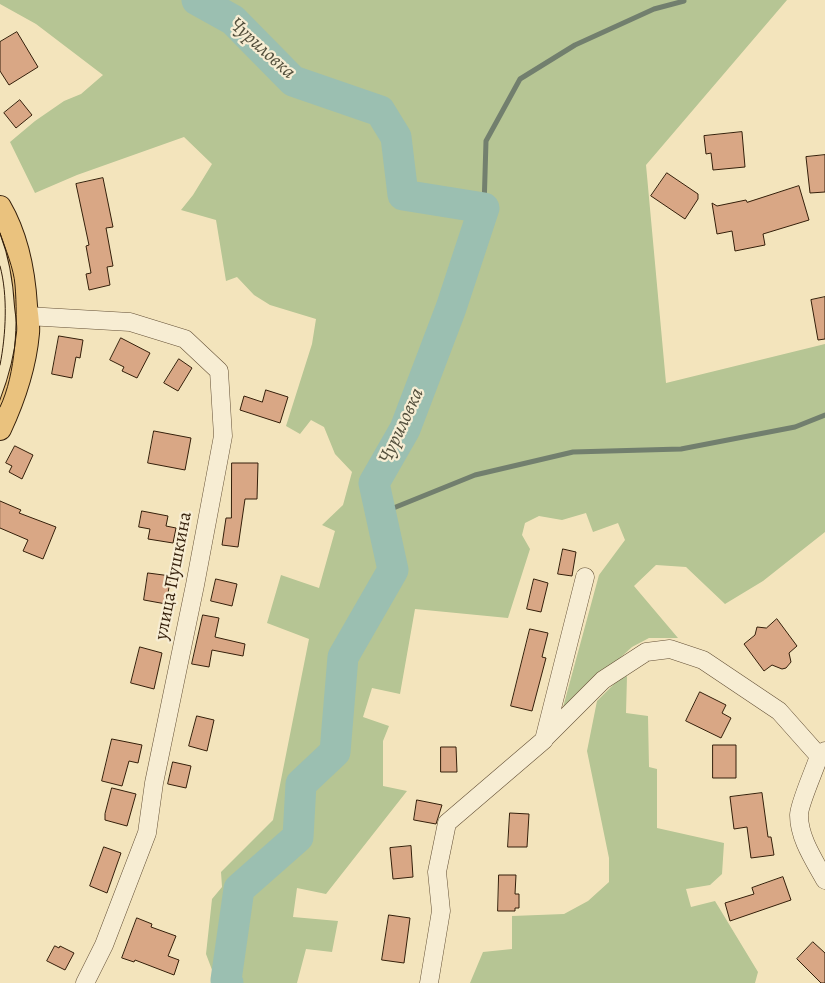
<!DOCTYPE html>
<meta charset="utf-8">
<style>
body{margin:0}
canvas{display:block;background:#f3e4bc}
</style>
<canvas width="825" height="983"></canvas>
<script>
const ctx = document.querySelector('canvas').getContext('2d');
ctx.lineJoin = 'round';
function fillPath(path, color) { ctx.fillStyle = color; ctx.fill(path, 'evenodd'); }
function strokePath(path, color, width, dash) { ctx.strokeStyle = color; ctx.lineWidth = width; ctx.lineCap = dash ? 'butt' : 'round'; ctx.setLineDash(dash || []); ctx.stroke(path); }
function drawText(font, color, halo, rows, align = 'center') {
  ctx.font = font + ' Alegreya,serif'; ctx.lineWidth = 4.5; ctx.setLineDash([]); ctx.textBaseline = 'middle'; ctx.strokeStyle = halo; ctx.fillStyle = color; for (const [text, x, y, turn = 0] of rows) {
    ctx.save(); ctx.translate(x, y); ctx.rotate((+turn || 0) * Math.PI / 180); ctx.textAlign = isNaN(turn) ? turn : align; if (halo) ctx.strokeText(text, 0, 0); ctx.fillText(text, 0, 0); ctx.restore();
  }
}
const green = new Path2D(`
 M 0,0 L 787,0 L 646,165 L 666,383 L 825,344 L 825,532 L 763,581 L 725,604 L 686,567 L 656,565 L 634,586 L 678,638 L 649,638 L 632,647 L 562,711 L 599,575 L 625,540 L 618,523 L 593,532 L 586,513 L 562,520 L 539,516 L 525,523 L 522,535 L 530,549 L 508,618 L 415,609 L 400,694 L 372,688 L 363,717 L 389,726 L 383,741 L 383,786 L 407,791 L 326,894 L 297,888 L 293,917 L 338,921 L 332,952 L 306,949 L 297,983 L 217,983 L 206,954 L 212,899 L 222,887 L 221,872 L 273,820 L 309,639 L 267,623 L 281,575 L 319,588 L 335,531 L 322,525 L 343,505 L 352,472 L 335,454 L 324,427 L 311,420 L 300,434 L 286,426 L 312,344 L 316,319 L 270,305 L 254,295 L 237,277 L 226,281 L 216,220 L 181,210 L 193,195 L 212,164 L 184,137 L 77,175 L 35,193 L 10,142 L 35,121 L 64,101 L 81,94 L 103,75 L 36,24 L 0,4 Z
 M 627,676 L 626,713 L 648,716 L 649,767 L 657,769 L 657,828 L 724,843 L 722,874 L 710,885 L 686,889 L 691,907 L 715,901 L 758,972 L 755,983 L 470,983 L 483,952 L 512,949 L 512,916 L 564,914 L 588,901 L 609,882 L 609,858 L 587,751 L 597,701 L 618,680 Z`);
const stream = new Path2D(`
 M 484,208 L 486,141 L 520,79 L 575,45 L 654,9 L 684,1
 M 381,513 L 475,475 L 573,452 L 681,449 L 795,427 L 825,415`);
const river = new Path2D(`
 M 197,0 L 233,20 L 293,81 L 380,111 L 396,137 L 403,195 L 484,208 L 451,308 L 405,429 L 374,483 L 393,570 L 343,657 L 335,752 L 301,784 L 298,837 L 239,889 L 226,980 L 228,983`);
const building = new Path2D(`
 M 17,32 L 38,67 L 9,85 L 0,71 L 0,42 Z
 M 20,100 L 32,115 L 16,128 L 4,113 Z
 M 742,132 L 745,167 L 713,170 L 711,153 L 706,154 L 704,136 Z
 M 825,155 L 825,192 L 810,193 L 806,157 Z
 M 667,173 L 698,194 L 698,199 L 685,219 L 651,196 Z
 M 103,178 L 113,227 L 106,228 L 113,266 L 107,267 L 110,285 L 89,290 L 86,274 L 91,273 L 86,246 L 89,245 L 76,184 Z
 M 799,186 L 809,220 L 763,234 L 765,245 L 735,251 L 732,231 L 717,234 L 712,203 L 717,206 L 746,200 L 747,202 Z
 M 825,297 L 825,339 L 818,340 L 811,300 Z
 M 59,336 L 83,340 L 80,358 L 76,357 L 72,378 L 52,374 Z
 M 121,338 L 150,353 L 137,378 L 122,371 L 124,367 L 110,360 Z
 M 179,359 L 192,368 L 178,391 L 164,383 Z
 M 266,390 L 288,397 L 280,423 L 240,410 L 244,396 L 262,402 Z
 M 154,431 L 191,438 L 185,470 L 148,463 Z
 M 15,446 L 33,455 L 22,479 L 9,472 L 12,466 L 6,463 Z
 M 232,463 L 258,463 L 257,499 L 245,499 L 238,547 L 222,545 L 226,518 L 231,518 Z
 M 0,501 L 21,510 L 19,513 L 56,527 L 43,559 L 23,551 L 28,540 L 0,528 Z
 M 142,511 L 168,516 L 166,526 L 176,528 L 173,543 L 148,539 L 150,529 L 139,527 Z
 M 563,549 L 576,552 L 572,576 L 558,574 Z
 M 148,573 L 171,576 L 166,604 L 144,600 Z
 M 216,579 L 237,584 L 232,606 L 211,601 Z
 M 534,579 L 548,583 L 541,612 L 527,609 Z
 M 203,615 L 219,618 L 215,637 L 245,644 L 243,656 L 212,650 L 209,667 L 192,664 Z
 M 777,619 L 797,646 L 789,653 L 791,662 L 786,668 L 782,669 L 772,665 L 764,671 L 744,644 L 755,635 L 757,627 L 766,628 Z
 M 530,629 L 548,633 L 542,657 L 546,658 L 532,711 L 511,706 Z
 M 140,647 L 162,653 L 154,689 L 131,683 Z
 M 700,692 L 726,705 L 722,713 L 731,718 L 721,738 L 686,721 Z
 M 197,716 L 214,720 L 207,751 L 189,746 Z
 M 112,739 L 142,745 L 138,763 L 129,761 L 122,786 L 102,781 Z
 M 713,745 L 736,745 L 736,778 L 713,778 Z
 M 441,747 L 456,747 L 457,772 L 441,772 Z
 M 173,762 L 191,766 L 186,788 L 168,784 Z
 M 112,788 L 136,794 L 127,826 L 105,820 L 105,814 Z
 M 762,793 L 768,837 L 771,837 L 774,855 L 751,858 L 747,827 L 734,829 L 730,797 Z
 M 417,800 L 442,805 L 436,824 L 414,820 Z
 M 510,813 L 529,814 L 527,847 L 508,847 Z
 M 411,846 L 413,877 L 393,879 L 390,848 Z
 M 104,847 L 121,853 L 107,893 L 90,886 Z
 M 499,875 L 516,875 L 515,894 L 519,894 L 519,908 L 515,908 L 515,911 L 498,911 Z
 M 783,877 L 791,900 L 730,921 L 725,903 L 754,894 L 752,888 Z
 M 389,915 L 410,918 L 404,963 L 382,960 Z
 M 137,918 L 152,924 L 151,927 L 176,936 L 168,956 L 179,960 L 174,975 L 135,960 L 134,962 L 122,958 Z
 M 813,942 L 825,953 L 825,983 L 821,983 L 797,959 Z
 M 55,946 L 59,948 L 60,946 L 74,953 L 65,970 L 47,961 Z`);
const minor = new Path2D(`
 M 27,316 L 130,322 L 185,339 L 219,371 L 223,436 L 195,585 L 154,783 L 147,833 L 104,945 L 85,983
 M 545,738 L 603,680 L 646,652 L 670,649 L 703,660 L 779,711 L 819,756
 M 825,751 L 819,756 C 815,769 799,804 799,815 C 799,838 814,860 825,880
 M 429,983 L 441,911 L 437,872 L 447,823 L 544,740 L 585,577`);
const major = new Path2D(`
 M 0,207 C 18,238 24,272 26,306 C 27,315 29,325 28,333 C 25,367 14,399 0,429`);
const tram = new Path2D(`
 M 0,233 C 5,248 14,269 15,285 C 18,321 16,374 0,407
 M 0,266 C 8,295 6,335 0,365`);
const streetNames = [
 ["улица Пушкина",174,576,-79]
];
const waterNames = [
 ["Чуриловка",262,49,42],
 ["Чуриловка",402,426,-65]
];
fillPath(green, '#b6c594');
strokePath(stream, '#727f6e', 5);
strokePath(river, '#9bbfb1', 31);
fillPath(building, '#d9a785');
strokePath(building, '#341f0a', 1);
strokePath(minor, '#645036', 19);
strokePath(major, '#341f0a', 24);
strokePath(minor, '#f7edd3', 18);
strokePath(major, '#eac27e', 22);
strokePath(tram, '#341f0a', 1);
drawText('19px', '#341f0a', '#f7edd3', streetNames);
drawText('italic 20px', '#534f3c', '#f7edd3', waterNames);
</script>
